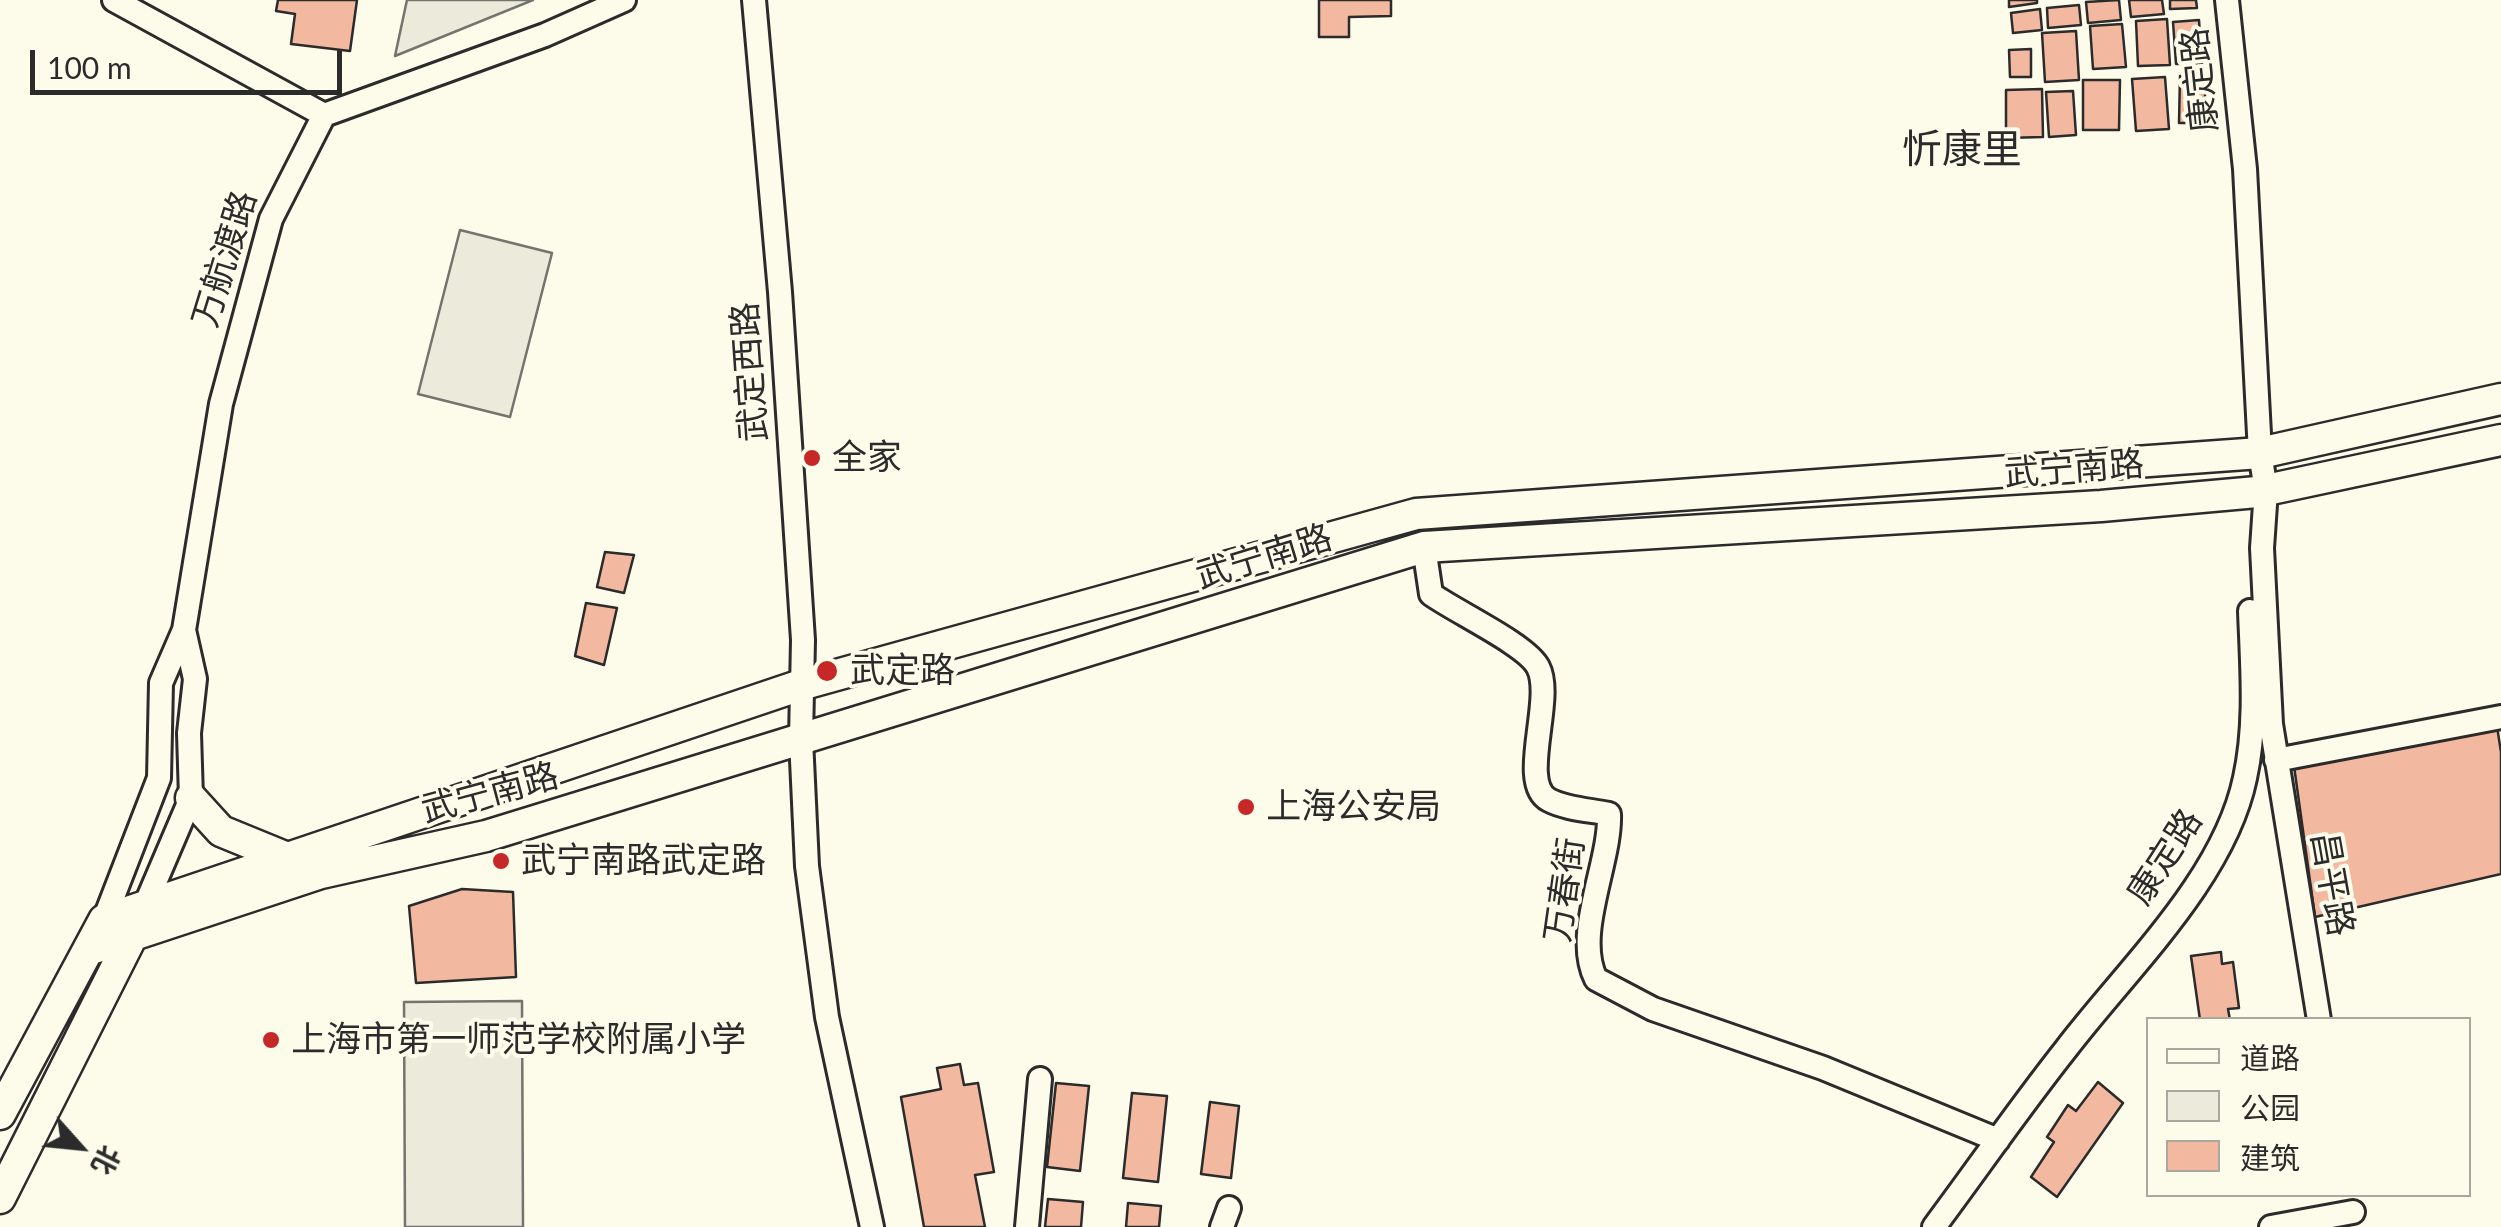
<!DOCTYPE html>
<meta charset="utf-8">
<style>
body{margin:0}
#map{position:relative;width:2501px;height:1227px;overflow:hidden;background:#fdfbea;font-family:Lato,"Noto Sans SC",sans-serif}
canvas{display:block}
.legend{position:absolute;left:2146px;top:1017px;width:325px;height:180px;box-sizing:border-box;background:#fdfbea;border:2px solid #a9a89e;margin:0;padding:12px 18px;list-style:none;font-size:30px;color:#2b2b2b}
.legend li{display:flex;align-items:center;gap:20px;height:50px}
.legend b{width:50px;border:2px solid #a9a89e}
.north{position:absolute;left:30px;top:1097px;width:100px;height:100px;-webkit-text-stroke:8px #fdfbea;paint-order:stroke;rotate:117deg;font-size:28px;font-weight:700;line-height:40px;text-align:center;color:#2b2b2b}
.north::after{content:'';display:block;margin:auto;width:35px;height:45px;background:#2b2b2b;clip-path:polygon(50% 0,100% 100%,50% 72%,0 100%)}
.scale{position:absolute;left:30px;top:50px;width:312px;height:45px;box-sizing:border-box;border:5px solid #2b2b2b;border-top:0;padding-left:12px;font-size:30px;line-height:35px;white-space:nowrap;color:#2b2b2b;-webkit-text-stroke:8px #fdfbea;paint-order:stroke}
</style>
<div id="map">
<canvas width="2501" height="1227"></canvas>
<ul class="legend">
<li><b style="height:12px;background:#fdfbea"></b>道路</li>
<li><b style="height:28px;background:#ecebdb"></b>公园</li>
<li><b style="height:28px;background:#f2b8a0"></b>建筑</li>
</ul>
<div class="north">北</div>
<div class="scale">100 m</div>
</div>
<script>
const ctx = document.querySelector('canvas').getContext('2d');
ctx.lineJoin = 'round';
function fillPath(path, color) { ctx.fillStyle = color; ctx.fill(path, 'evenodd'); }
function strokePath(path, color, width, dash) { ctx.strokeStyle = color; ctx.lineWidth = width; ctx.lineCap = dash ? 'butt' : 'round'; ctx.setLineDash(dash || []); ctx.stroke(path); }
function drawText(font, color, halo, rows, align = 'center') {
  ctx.font = font + ' Lato,"Noto Sans SC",sans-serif'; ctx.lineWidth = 8; ctx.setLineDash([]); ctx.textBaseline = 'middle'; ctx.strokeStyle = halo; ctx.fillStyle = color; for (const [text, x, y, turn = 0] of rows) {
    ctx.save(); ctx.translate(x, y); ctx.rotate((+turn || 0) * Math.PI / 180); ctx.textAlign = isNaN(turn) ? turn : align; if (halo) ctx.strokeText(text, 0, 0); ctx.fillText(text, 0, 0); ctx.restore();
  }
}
const green = new Path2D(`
 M 407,0 L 533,0 L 395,56 Z
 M 460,230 L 552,253 L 510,417 L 418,394 Z
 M 522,1001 L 523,1227 L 405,1227 L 404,1002 Z`);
const building = new Path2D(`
 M 278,0 L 357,0 L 350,51 L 291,44 L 295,14 L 276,11 Z
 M 1319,0 L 1391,0 L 1391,16 L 1349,17 L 1349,37 L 1319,37 Z
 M 2009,0 L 2037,0 L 2037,3 L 2009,7 Z
 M 2119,0 L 2121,20 L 2088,23 L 2086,2 Z
 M 2129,0 L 2162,0 L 2164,14 L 2131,17 Z
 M 2170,0 L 2196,0 L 2197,8 L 2170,9 Z
 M 2079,5 L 2081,25 L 2048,28 L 2047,8 Z
 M 2040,9 L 2042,30 L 2013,33 L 2011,13 Z
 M 2167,19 L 2170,65 L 2138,66 L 2136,21 Z
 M 2199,20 L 2202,63 L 2176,64 L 2173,22 Z
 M 2122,24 L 2126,67 L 2093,69 L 2090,26 Z
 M 2076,31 L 2079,80 L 2045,82 L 2042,33 Z
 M 2031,49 L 2031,77 L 2010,77 L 2009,50 Z
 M 2180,76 L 2205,76 L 2205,123 L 2179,123 Z
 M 2165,77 L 2169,129 L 2136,131 L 2132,79 Z
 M 2083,80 L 2120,80 L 2119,130 L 2083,130 Z
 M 2042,89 L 2043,137 L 2006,138 L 2006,90 Z
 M 2073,91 L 2076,135 L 2049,137 L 2046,92 Z
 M 605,552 L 634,555 L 624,593 L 597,587 Z
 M 586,603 L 617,608 L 604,665 L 575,656 Z
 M 2496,720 L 2501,752 L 2501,874 L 2315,917 L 2294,766 Z
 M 462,889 L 513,892 L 516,977 L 416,983 L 409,906 Z
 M 2221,952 L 2222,964 L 2233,962 L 2239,1008 L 2228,1009 L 2230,1020 L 2200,1020 L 2191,956 Z
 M 960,1064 L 964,1085 L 978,1083 L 994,1172 L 975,1175 L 985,1227 L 924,1227 L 901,1097 L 941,1089 L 937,1068 Z
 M 2098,1082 L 2123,1103 L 2057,1197 L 2031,1177 L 2054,1142 L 2047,1137 L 2068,1105 L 2076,1111 Z
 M 1056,1083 L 1089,1086 L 1080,1171 L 1047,1167 Z
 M 1132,1093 L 1167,1096 L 1158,1182 L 1123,1178 Z
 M 1210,1102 L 1239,1106 L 1231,1178 L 1201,1174 Z
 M 1048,1199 L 1083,1202 L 1081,1227 L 1045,1227 Z
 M 1128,1203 L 1161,1206 L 1159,1227 L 1126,1227 Z`);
const minor = new Path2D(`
 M 114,0 L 324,115
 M 754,0 L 780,292 L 803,640 L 801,739 L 807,866 L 827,1017 L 872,1227
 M 2227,0 L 2245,169 L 2260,453 L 2266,490 L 2262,548 L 2271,724 L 2319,1020
 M 1424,547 L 1431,594 C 1456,612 1527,645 1538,667 C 1555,699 1517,783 1549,800 C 1566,809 1590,810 1609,814 C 1611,862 1573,934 1596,979 L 1653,1009 L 1823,1068 L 1998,1140
 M 2276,760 L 2501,717
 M 141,915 L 191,798 L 189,733 L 195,679 L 184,630
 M 104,920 L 159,778 L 161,683 L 184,630 L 221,404 L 271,219 L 324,115 L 545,35 L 624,0
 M 1027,1227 L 1040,1079
 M 1222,1227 L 1229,1208
 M 1934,1227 C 1978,1168 2020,1107 2066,1049 C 2127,969 2224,879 2245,778 C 2257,724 2252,666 2250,611
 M 2271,1227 L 2353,1212`);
const major = new Path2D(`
 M 191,798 L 221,831 L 287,858
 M 88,950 L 321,873 L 486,836 L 1424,547 L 2101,506 L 2257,492 L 2501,440
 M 0,1114 L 104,920 L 804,684 L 1416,514 L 2260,453 L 2501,399
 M 0,1198 L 130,940`);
const markers = [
 [812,458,10,"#c62828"],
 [827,671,12,"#c62828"],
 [1246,807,10,"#c62828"],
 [501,861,10,"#c62828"],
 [271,1040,10,"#c62828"]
];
const streetNames = [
 ["康定路",2200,80,-96],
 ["万航渡路",225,259,-73],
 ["武定西路",750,372,-94],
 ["武宁南路",2074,469,-4],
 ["武宁南路",1264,557,-17],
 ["武宁南路",490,793,-15],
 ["康定路",2165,857,-57],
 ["昌平路",2332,884,80],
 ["万春街",1565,890,-82]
];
const poiNames = [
 ["全家",832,458],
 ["武定路",850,671],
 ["上海公安局",1266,807],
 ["武宁南路武定路",521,861],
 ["上海市第一师范学校附属小学",291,1040]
];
const quarterNames = [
 ["忻康里",1962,150]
];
fillPath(green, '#ecebdb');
strokePath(green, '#74746e', 2.5);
fillPath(building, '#f2b8a0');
strokePath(building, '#2b2b2b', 2.5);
strokePath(minor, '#2b2b2b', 28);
strokePath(major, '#2b2b2b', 35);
strokePath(minor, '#fdfbea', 22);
strokePath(major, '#fdfbea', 30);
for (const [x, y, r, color] of markers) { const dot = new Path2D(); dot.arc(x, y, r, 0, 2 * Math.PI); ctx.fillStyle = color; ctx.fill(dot); strokePath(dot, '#fdfbea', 4); }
drawText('35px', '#2b2b2b', '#fdfbea', streetNames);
drawText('35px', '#2b2b2b', '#fdfbea', poiNames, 'left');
drawText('40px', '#2b2b2b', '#fdfbea', quarterNames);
</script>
